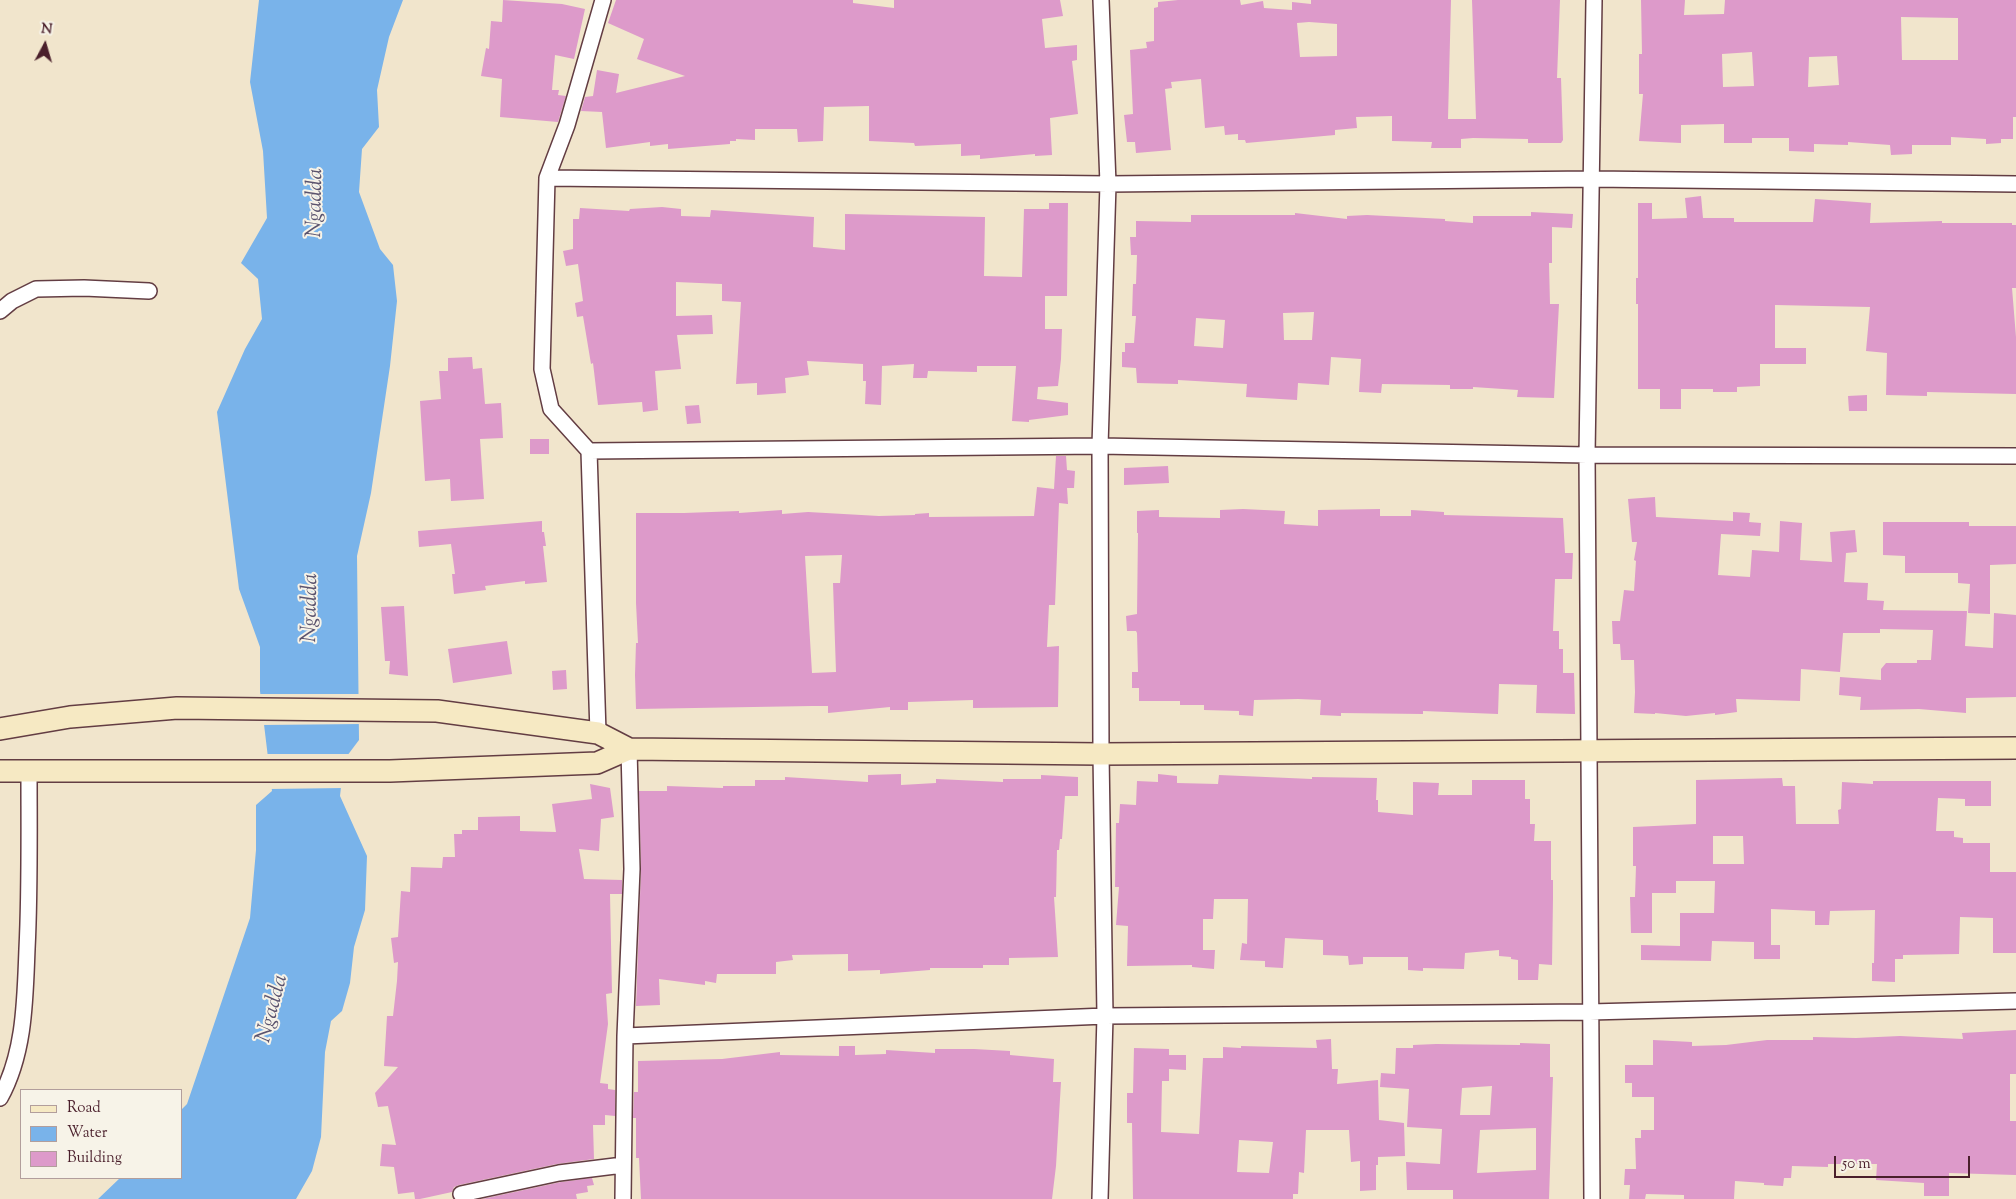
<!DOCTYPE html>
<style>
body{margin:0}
#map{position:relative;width:2016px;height:1199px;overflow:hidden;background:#f1e5cc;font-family:"Sorts Mill Goudy",serif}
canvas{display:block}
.legend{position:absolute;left:20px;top:1089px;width:162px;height:90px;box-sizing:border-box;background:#f7f3e8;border:1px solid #b29e9c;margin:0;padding:6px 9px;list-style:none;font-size:15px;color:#4a1f2b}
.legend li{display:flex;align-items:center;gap:10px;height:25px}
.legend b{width:25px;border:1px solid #b29e9c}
.north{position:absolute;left:20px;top:20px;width:50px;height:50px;-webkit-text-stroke:4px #f7f3e8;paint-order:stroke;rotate:6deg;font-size:14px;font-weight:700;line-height:20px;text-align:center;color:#4a1f2b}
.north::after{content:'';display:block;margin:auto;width:18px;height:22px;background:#4a1f2b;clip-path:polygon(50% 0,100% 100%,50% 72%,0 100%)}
.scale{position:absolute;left:1834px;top:1156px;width:136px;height:22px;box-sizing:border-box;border:2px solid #4a1f2b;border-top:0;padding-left:6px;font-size:15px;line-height:18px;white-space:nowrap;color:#4a1f2b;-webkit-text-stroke:4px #f7f3e8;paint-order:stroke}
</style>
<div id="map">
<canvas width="2016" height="1199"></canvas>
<ul class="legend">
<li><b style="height:6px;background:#f6e9c3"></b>Road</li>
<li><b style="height:14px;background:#79b3ea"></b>Water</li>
<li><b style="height:14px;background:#dd9aca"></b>Building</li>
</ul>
<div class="north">N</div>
<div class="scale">50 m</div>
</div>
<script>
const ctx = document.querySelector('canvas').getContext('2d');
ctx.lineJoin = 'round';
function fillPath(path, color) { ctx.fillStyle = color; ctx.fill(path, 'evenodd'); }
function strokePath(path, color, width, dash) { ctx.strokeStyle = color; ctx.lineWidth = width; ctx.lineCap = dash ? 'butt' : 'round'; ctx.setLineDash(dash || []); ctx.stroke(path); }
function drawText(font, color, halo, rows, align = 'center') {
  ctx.font = font + ' "Sorts Mill Goudy",serif'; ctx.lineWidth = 4; ctx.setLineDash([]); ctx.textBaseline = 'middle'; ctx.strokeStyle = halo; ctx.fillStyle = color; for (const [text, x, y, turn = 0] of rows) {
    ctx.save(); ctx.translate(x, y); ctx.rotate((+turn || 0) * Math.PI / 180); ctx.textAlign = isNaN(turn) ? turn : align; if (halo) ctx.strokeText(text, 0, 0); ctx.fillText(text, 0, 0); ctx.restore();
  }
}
const water = new Path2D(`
 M 259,0 L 403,0 L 389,37 L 377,90 L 379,127 L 362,149 L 359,192 L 380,249 L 393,265 L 397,301 L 390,366 L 371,493 L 357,556 L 359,740 L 344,760 L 340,796 L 367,856 L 365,910 L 354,947 L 350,983 L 342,1011 L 331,1021 L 325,1052 L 321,1137 L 312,1171 L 296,1199 L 98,1199 L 120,1178 L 181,1178 L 181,1110 L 187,1104 L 250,918 L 256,850 L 256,805 L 272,791 L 260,691 L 260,647 L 239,589 L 217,412 L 245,349 L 262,319 L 258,279 L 241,263 L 267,218 L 263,151 L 250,82 Z`);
const pier = new Path2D(`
 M 258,694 L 361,694 L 361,724 L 262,725 Z
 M 265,754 L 351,754 L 346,761 L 344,788 L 269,789 Z`);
const building = new Path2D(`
 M 503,0 L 562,4 L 585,9 L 574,59 L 555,55 L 552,90 L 559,90 L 558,95 L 566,96 L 558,122 L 500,117 L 502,79 L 481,76 L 486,48 L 489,49 L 491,21 L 502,22 Z
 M 616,0 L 853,0 L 853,3 L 894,8 L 894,0 L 1060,0 L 1063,16 L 1042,19 L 1045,48 L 1077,45 L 1077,60 L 1072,61 L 1078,114 L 1050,118 L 1052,155 L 1035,156 L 1035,154 L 980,159 L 980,155 L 961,156 L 961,144 L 915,146 L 914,143 L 869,141 L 869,106 L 824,107 L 823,141 L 798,142 L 797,129 L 755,129 L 755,140 L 736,139 L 736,141 L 730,141 L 730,144 L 668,149 L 668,144 L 650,146 L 650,142 L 606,148 L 602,112 L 581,111 L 585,97 L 593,96 L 597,70 L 619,74 L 616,93 L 685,76 L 637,59 L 644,39 L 608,23 Z
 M 1178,0 L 1240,0 L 1241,5 L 1263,1 L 1264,8 L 1292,10 L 1292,2 L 1311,4 L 1311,0 L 1451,0 L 1448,119 L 1476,119 L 1472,0 L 1560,0 L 1557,78 L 1561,78 L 1563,140 L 1561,143 L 1528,143 L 1528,139 L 1473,138 L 1461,139 L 1461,148 L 1431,148 L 1432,142 L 1392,141 L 1392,116 L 1356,117 L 1357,128 L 1335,130 L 1335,135 L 1246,143 L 1245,140 L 1238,140 L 1238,134 L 1225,135 L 1224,126 L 1205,128 L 1201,79 L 1171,82 L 1172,88 L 1165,89 L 1171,150 L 1136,153 L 1135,142 L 1127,142 L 1124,115 L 1133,114 L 1130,50 L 1147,48 L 1146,42 L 1154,41 L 1154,8 L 1158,7 L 1158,2 ZM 1309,22 L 1337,24 L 1337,56 L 1300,57 L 1297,23 Z
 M 1641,0 L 1685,0 L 1684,15 L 1724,14 L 1725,0 L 2016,0 L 2016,117 L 2013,117 L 2013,139 L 2001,139 L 2001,143 L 1986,144 L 1986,139 L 1951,137 L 1951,145 L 1912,145 L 1912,154 L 1891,155 L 1890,145 L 1848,142 L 1848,145 L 1814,144 L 1814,152 L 1789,151 L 1789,138 L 1752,138 L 1752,143 L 1724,143 L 1724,124 L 1681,125 L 1681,143 L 1639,141 L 1643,94 L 1639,94 L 1639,54 L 1642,54 ZM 1901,17 L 1958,18 L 1958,60 L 1902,60 ZM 1752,52 L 1754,86 L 1723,87 L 1722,54 ZM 1837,56 L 1839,85 L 1808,87 L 1809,57 Z
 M 1701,196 L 1703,218 L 1734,218 L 1734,222 L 1813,222 L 1815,199 L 1871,203 L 1870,223 L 1942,221 L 1942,223 L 2012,223 L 2012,225 L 2016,225 L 2016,288 L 2012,288 L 2016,337 L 2016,394 L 1927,392 L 1927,396 L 1886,395 L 1887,353 L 1866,351 L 1870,307 L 1775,305 L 1775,348 L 1806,348 L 1806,364 L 1760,364 L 1760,386 L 1737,387 L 1737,392 L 1713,392 L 1713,389 L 1681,389 L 1681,409 L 1660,409 L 1660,389 L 1638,389 L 1638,304 L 1636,304 L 1636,278 L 1638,278 L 1638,203 L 1652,203 L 1652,219 L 1687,218 L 1685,198 Z
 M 1049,203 L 1068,203 L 1067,296 L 1045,296 L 1045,329 L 1062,329 L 1061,359 L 1058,386 L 1038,387 L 1037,399 L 1068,403 L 1068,415 L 1029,420 L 1029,422 L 1012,421 L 1016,366 L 977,366 L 977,372 L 928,371 L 927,378 L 913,378 L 914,364 L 882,366 L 881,405 L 865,404 L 866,381 L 863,381 L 863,364 L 807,361 L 809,375 L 785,378 L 786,393 L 757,395 L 757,383 L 736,384 L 741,302 L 722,301 L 722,284 L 676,282 L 676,316 L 712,315 L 713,334 L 677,335 L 681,369 L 655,371 L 658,410 L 643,412 L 642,402 L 598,405 L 593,363 L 591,364 L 583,316 L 577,317 L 575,303 L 583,301 L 578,264 L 566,266 L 563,251 L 573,249 L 573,219 L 579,219 L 580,208 L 629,211 L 630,209 L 662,207 L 681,209 L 681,216 L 710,217 L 711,210 L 814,217 L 813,247 L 845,250 L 845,214 L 985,217 L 984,276 L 1022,277 L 1024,209 L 1049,209 Z
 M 1531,212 L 1573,214 L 1572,228 L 1552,227 L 1552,263 L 1549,263 L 1550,304 L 1559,304 L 1554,398 L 1517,397 L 1518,390 L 1473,387 L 1473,389 L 1450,389 L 1450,385 L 1382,384 L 1381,393 L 1359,392 L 1361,359 L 1331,357 L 1329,385 L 1298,383 L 1297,400 L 1246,397 L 1247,384 L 1178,380 L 1178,384 L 1137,383 L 1136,368 L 1122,367 L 1122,352 L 1125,352 L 1125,343 L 1134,343 L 1136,316 L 1132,316 L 1133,284 L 1136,284 L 1137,255 L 1131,255 L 1130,237 L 1136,237 L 1136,221 L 1191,222 L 1191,215 L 1295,215 L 1295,213 L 1347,219 L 1347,216 L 1367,215 L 1445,219 L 1445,221 L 1473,223 L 1473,216 L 1531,216 ZM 1314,312 L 1312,340 L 1284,340 L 1283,313 ZM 1196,318 L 1225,320 L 1223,348 L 1194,346 Z
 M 472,357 L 473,369 L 482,368 L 485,404 L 501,403 L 503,438 L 480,439 L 484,499 L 451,501 L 450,479 L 425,481 L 420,401 L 441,399 L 439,371 L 448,371 L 448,358 Z
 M 1867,395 L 1867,411 L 1849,411 L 1848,396 Z
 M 699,405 L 701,423 L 687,424 L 685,406 Z
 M 530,439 L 549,439 L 549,454 L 530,454 Z
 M 1056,456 L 1066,456 L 1067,470 L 1075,471 L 1074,488 L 1067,488 L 1068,504 L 1059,503 L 1055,605 L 1049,605 L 1047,647 L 1059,646 L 1058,707 L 973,708 L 973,700 L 908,702 L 908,710 L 890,710 L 890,707 L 828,713 L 828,706 L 812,706 L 636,709 L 635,675 L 636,643 L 638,643 L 636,603 L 636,513 L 684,513 L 739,511 L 739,513 L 782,510 L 782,514 L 808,512 L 879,516 L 915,515 L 915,514 L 929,513 L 929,517 L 1034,516 L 1037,487 L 1054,489 ZM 842,555 L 840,583 L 833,583 L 836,672 L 812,673 L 805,556 Z
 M 1168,466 L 1169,483 L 1124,485 L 1124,468 Z
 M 1655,497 L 1656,517 L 1733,521 L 1733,512 L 1750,513 L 1749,522 L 1761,523 L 1760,536 L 1721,534 L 1718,575 L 1750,577 L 1752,550 L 1779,552 L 1780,521 L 1802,523 L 1800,560 L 1832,562 L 1830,532 L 1855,530 L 1857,552 L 1846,553 L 1844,582 L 1868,583 L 1867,600 L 1884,601 L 1883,610 L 1967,611 L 1965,646 L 1993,648 L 1994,613 L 2016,615 L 2016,697 L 1966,698 L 1966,713 L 1919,709 L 1860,710 L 1861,697 L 1839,695 L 1840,677 L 1881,680 L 1881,669 L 1886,663 L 1917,663 L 1917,660 L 1931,660 L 1933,630 L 1880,629 L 1880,633 L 1843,633 L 1840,672 L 1801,669 L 1800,701 L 1736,699 L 1737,712 L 1715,715 L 1715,713 L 1686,716 L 1655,713 L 1655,714 L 1634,713 L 1635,692 L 1634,660 L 1621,660 L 1620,644 L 1613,644 L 1612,621 L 1620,621 L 1624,590 L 1634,591 L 1636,561 L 1634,560 L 1637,542 L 1632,542 L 1628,499 Z
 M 1243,509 L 1285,511 L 1284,524 L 1318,526 L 1318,510 L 1380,509 L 1380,516 L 1411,516 L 1411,510 L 1444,512 L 1444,515 L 1563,518 L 1565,553 L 1573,553 L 1572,579 L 1555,579 L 1553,631 L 1559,631 L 1559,649 L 1563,649 L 1563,673 L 1574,673 L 1575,714 L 1536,713 L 1537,685 L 1499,684 L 1498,714 L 1423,711 L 1423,714 L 1341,713 L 1341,716 L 1320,715 L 1321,700 L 1298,699 L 1254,700 L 1253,716 L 1239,715 L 1239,711 L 1204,710 L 1204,705 L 1180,705 L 1180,701 L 1139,701 L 1139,688 L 1132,688 L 1132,672 L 1138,672 L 1137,633 L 1136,631 L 1127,631 L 1126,616 L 1137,614 L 1138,533 L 1137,533 L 1137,511 L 1159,510 L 1159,517 L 1220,518 L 1220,510 Z
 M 542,521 L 542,532 L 544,532 L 546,546 L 543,546 L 547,582 L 525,584 L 525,581 L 485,586 L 486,590 L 454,594 L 452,574 L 455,574 L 451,544 L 419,547 L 418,531 Z
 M 1883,522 L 1969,522 L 1969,526 L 2016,526 L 2016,564 L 1990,565 L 1990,614 L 1968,613 L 1970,584 L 1958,583 L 1958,573 L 1905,573 L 1905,556 L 1883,555 Z
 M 404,606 L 408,676 L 389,674 L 390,661 L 385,661 L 381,607 Z
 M 507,641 L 512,674 L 453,683 L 448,649 Z
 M 566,670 L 567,689 L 553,690 L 552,671 Z
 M 901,774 L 901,785 L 936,783 L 936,779 L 1003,782 L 1003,779 L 1041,779 L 1041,775 L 1078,777 L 1078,796 L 1065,796 L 1062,839 L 1060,839 L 1059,850 L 1057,850 L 1056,897 L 1054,897 L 1058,957 L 1009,958 L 1009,965 L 983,965 L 983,968 L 930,968 L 930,970 L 880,974 L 880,970 L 848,971 L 848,954 L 792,955 L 793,960 L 776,962 L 776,974 L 717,974 L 716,983 L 705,981 L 705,985 L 659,979 L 660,1005 L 636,1006 L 641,869 L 639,791 L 667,791 L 667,786 L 723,788 L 723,786 L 755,786 L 755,780 L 785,780 L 785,777 L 868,782 L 868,775 Z
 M 1158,774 L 1177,776 L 1177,783 L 1218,784 L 1219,775 L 1312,779 L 1312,777 L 1377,778 L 1376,800 L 1378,800 L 1378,812 L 1413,815 L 1413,782 L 1439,783 L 1438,795 L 1472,795 L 1472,780 L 1525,780 L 1525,799 L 1530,799 L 1530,824 L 1535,824 L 1534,841 L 1551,841 L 1551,880 L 1553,880 L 1553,898 L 1552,965 L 1539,964 L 1538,980 L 1518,980 L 1518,960 L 1511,959 L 1511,957 L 1499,956 L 1499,950 L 1465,953 L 1464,969 L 1423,968 L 1423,971 L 1408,970 L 1408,957 L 1363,957 L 1363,964 L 1349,965 L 1348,956 L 1323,955 L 1323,940 L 1285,938 L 1283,968 L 1265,967 L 1265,961 L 1240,960 L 1242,943 L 1247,944 L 1248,899 L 1214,899 L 1213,919 L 1203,919 L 1203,950 L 1215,950 L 1214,969 L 1192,967 L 1192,965 L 1127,966 L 1128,926 L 1116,925 L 1119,887 L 1115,887 L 1116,823 L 1119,823 L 1120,804 L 1136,805 L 1137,781 L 1158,782 Z
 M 1782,778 L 1783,786 L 1795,786 L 1796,824 L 1839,824 L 1838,810 L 1841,809 L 1842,782 L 1873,784 L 1873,781 L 1991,781 L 1991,806 L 1965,806 L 1965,799 L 1938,798 L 1936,831 L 1954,831 L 1954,837 L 1963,838 L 1963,843 L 1990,843 L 1990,872 L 2016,872 L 2016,953 L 1993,953 L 1993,918 L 1960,917 L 1959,954 L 1903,955 L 1903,959 L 1895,959 L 1895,982 L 1872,981 L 1872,963 L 1874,963 L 1875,910 L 1830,911 L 1829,925 L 1815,925 L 1815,911 L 1771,909 L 1771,945 L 1780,945 L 1780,959 L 1754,959 L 1754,942 L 1712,941 L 1711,961 L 1641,960 L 1641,945 L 1680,946 L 1680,913 L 1714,913 L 1715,881 L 1676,881 L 1676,893 L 1652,893 L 1652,933 L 1631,933 L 1630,897 L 1635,897 L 1636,866 L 1633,866 L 1633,827 L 1696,824 L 1696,780 ZM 1713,836 L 1743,836 L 1744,864 L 1713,864 Z
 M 590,784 L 610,788 L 614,817 L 601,819 L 599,851 L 579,849 L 584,879 L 622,880 L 622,894 L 610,894 L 612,993 L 606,994 L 608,1024 L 600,1083 L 608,1084 L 608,1089 L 615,1090 L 615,1116 L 605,1115 L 605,1125 L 593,1125 L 594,1159 L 557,1164 L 459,1185 L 454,1187 L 452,1192 L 420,1199 L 415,1199 L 414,1192 L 398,1194 L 394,1167 L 380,1166 L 382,1144 L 396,1145 L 388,1106 L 378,1107 L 375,1093 L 398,1067 L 384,1066 L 387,1016 L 393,1016 L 397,981 L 398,962 L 394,963 L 391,938 L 398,937 L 401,891 L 410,892 L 411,867 L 442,868 L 443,857 L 455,857 L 454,834 L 462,834 L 462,830 L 478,830 L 478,817 L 520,816 L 520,831 L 556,832 L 552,804 L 592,799 Z
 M 2016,1030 L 2016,1074 L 2010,1074 L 2010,1121 L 2016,1121 L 2016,1175 L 1949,1173 L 1949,1196 L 1924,1196 L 1924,1183 L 1876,1180 L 1877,1164 L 1828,1164 L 1828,1167 L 1792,1166 L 1791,1178 L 1784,1178 L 1783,1186 L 1764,1185 L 1764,1183 L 1735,1181 L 1734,1199 L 1684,1199 L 1684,1195 L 1646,1194 L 1645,1199 L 1629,1199 L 1630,1185 L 1624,1185 L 1625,1169 L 1636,1169 L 1635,1138 L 1641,1138 L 1641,1130 L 1654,1130 L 1654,1097 L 1632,1097 L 1632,1083 L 1625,1083 L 1625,1065 L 1653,1065 L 1653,1040 L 1692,1042 L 1692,1046 L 1726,1045 L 1767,1040 L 1813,1040 L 1813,1037 L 1856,1038 L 1900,1036 L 1963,1039 L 1962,1033 Z
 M 1331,1039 L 1332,1069 L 1338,1069 L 1337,1084 L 1378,1080 L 1379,1120 L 1404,1123 L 1405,1156 L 1378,1157 L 1378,1165 L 1376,1165 L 1376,1190 L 1360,1191 L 1360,1161 L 1351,1162 L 1349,1130 L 1306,1130 L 1304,1173 L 1299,1172 L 1298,1194 L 1293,1194 L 1293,1199 L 1133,1199 L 1132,1123 L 1127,1123 L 1127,1093 L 1133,1093 L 1134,1048 L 1169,1049 L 1169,1055 L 1186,1055 L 1186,1070 L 1169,1069 L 1169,1081 L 1162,1081 L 1161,1132 L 1199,1134 L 1203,1058 L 1223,1058 L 1223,1047 L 1241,1048 L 1241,1046 L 1317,1048 L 1316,1040 ZM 1239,1140 L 1273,1142 L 1269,1173 L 1237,1172 Z
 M 1520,1043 L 1550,1044 L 1550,1077 L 1553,1077 L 1549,1199 L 1453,1199 L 1453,1190 L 1407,1190 L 1406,1162 L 1440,1164 L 1442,1129 L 1407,1127 L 1409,1089 L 1380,1087 L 1381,1073 L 1395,1074 L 1396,1048 L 1413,1048 L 1413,1045 L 1436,1044 L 1520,1045 ZM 1492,1086 L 1490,1115 L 1460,1115 L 1462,1088 ZM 1536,1128 L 1536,1170 L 1477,1173 L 1480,1130 Z
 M 839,1046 L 855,1046 L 855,1055 L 886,1054 L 886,1050 L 935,1053 L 935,1049 L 974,1049 L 1010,1051 L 1010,1055 L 1054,1059 L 1053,1082 L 1061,1082 L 1056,1166 L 1052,1199 L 641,1199 L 639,1158 L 636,1158 L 636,1118 L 633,1118 L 634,1092 L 638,1092 L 638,1061 L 722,1059 L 780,1052 L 780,1055 L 839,1056 Z
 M 592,1178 L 594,1185 L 587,1186 L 588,1192 L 576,1194 L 577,1199 L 482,1199 L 561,1182 Z`);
const street = new Path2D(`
 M 547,178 L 1108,184 L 1592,179 L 2016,184
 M 0,311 L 12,301 L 36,289 L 84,288 L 149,291
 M 589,451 L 1100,446 L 1587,455 L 2016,456
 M 598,733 L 589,451 L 551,409 L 542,369 L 547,178 L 567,125 L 603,0
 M 625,1036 L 1105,1016 L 1590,1012 L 2016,1001
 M 0,1098 C 25,1053 25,999 27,949 C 30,890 29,830 29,770
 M 461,1194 L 559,1173 L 623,1165
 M 623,1199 L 625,1036 L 632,869 L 629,749
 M 1100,1199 L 1105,1016 L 1101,754 L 1100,446 L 1108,184 L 1101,0
 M 1592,1199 L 1587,455 L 1594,0`);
const secondary = new Path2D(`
 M 0,729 L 70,717 L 177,708 L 437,711 L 598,733 L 629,749
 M 0,771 L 390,771 L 597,763 L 629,749 L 1101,754 L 2016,748`);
const waterNames = [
 ["Ngadda",317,203,-89],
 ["Ngadda",312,608,-89],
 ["Ngadda",274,1009,-75]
];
fillPath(water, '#79b3ea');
fillPath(pier, '#f1e5cc');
fillPath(building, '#dd9aca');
strokePath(street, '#633d43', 18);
strokePath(secondary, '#633d43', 24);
strokePath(street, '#fff', 15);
strokePath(secondary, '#f6e9c3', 21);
drawText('italic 22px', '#5a536e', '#f7f3e8', waterNames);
</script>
